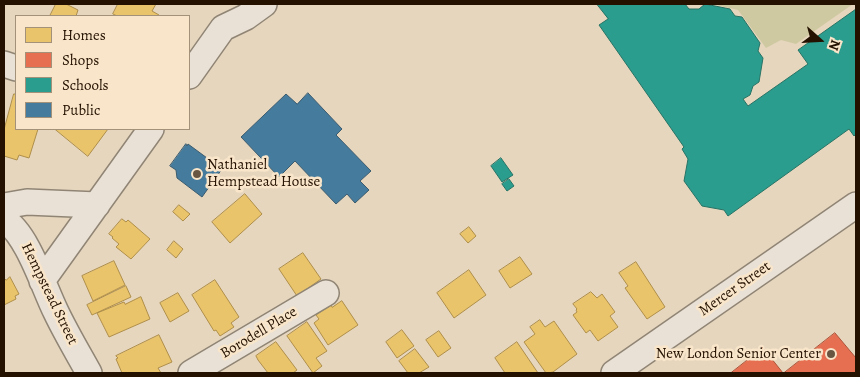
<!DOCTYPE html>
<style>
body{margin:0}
#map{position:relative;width:860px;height:377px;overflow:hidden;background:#e6d6be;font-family:Alegreya,serif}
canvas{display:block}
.frame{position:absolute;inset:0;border:5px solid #241100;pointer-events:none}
.legend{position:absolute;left:15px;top:15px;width:175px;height:115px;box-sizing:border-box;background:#f9e6ca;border:1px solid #a49179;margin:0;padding:6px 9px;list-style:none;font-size:15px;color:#241100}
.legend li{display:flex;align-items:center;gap:10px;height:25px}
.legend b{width:25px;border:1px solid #a49179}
.north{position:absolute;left:795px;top:15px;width:50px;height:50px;-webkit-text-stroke:4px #f9e6ca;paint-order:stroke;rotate:109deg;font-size:14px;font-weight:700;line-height:20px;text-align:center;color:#241100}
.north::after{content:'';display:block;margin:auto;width:18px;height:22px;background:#241100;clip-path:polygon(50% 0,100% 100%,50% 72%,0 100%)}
</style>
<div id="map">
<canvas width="860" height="377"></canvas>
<div class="frame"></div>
<ul class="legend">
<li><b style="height:14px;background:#e9c46a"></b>Homes</li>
<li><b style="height:14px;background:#e76f51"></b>Shops</li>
<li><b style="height:14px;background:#2a9d8f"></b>Schools</li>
<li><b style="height:14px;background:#457b9d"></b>Public</li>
</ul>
<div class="north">N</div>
</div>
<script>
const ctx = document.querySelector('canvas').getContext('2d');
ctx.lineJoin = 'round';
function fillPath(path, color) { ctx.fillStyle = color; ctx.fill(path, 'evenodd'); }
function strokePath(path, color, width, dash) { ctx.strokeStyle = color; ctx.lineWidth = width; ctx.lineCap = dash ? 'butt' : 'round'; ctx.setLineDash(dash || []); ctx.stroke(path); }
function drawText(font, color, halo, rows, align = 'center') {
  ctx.font = font + ' Alegreya,serif'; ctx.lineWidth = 5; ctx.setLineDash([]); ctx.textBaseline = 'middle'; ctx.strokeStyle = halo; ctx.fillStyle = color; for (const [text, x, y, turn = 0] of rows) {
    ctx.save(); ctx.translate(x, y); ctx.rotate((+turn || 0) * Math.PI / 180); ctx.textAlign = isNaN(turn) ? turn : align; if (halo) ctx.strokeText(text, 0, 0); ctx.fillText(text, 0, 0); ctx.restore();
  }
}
const green = new Path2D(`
 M 712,4 L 853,4 L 796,44 L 781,40 L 766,48 L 738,10 Z`);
const homes = new Path2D(`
 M 56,4 L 66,4 L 78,10 L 76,16 L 50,16 Z
 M 118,4 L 156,4 L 152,11 L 159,15 L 158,16 L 117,16 L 113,14 Z
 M 14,94 L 16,94 L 16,129 L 38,129 L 29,158 L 19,155 L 17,160 L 4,156 L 4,130 Z
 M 55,129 L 108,129 L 88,156 Z
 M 245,194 L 262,214 L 230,243 L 212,222 Z
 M 179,205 L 190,214 L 183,221 L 173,212 Z
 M 122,219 L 126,222 L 128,220 L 150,239 L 131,259 L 116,247 L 119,244 L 112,238 L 113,237 L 109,234 Z
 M 469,227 L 476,236 L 468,243 L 460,234 Z
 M 174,241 L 183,249 L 176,258 L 167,250 Z
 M 303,253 L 321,279 L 297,296 L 279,269 Z
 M 520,257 L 532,274 L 510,288 L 499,271 Z
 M 114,261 L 125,285 L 93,301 L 82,276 Z
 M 636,262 L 665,307 L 647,319 L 625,288 L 628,286 L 619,273 Z
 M 469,270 L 486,295 L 454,318 L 437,293 Z
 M 10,277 L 19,294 L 15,296 L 16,299 L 4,305 L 4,278 L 6,280 Z
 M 215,280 L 239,317 L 231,323 L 234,327 L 220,336 L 216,330 L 214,331 L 192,295 Z
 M 126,286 L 131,297 L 92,315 L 87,305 Z
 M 591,292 L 597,298 L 602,294 L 615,312 L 610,316 L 618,327 L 598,341 L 590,330 L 586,333 L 573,315 L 577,312 L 576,310 L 577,309 L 573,304 Z
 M 178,293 L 189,311 L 170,322 L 160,303 Z
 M 141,297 L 150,319 L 109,337 L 97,313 L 124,302 L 125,304 Z
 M 342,301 L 358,325 L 328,345 L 314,323 L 319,319 L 316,315 L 331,305 L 332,307 Z
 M 540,320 L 545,327 L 554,321 L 577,354 L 553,372 L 549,373 L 546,373 L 524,342 L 535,334 L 530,327 Z
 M 307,322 L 327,351 L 316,358 L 322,366 L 313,373 L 287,336 Z
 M 402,330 L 414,346 L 397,358 L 386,342 Z
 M 439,331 L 451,348 L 438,357 L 426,340 Z
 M 159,335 L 172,362 L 158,368 L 161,373 L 122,373 L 116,359 L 118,358 L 116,356 Z
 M 276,342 L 297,370 L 293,373 L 268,373 L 258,360 L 256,356 Z
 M 517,342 L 538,373 L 505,373 L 495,358 Z
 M 415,349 L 429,367 L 419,373 L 408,373 L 399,361 Z`);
const shops = new Path2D(`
 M 835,333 L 856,358 L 856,373 L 784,373 Z
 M 763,348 L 783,373 L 731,373 Z`);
const schools = new Path2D(`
 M 597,4 L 685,4 L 689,9 L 699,9 L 705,4 L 730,9 L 735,16 L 742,17 L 760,43 L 758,51 L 763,58 L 759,82 L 753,86 L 750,95 L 743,99 L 748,106 L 808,64 L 798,50 L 856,9 L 856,134 L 854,136 L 849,129 L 728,216 L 724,210 L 702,206 L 684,181 L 688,159 L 682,149 L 684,147 L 599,25 L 608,19 Z
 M 501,158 L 513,175 L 502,182 L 491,166 Z
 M 509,179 L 514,186 L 507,191 L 502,184 Z`);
const public = new Path2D(`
 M 308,93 L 342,129 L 336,135 L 371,171 L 360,181 L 369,190 L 355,203 L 347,194 L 336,204 L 295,161 L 279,177 L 241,137 L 286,94 L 297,104 Z
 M 186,144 L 187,146 L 188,144 L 222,169 L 202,197 L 177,178 L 176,170 L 170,166 Z`);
const minor = new Path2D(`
 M 4,64 L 16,68
 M 189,76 L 223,28 L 246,17 L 264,4
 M 4,206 L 27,202 L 97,205
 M 4,220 C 27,233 44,288 56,312 C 66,333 78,353 89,373
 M 42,281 L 151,129
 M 191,373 L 326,293
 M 614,373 L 856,205`);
const markers = [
 [197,174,5,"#685642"],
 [831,354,5,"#685642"]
];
const poiNames = [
 ["Nathaniel",207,165],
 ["Hempstead House",207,182],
 ["New London Senior Center",821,354,"right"]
];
const streetNames = [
 ["Mercer Street",735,289,-35],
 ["Hempstead Street",49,294,64],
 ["Borodell Place",259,333,-31]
];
fillPath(green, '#cfc9a1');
fillPath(homes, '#e9c46a');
strokePath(homes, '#ae8e4a', 1);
fillPath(shops, '#e76f51');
strokePath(shops, '#ac5339', 1);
fillPath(schools, '#2a9d8f');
strokePath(schools, '#287364', 1);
fillPath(public, '#457b9d');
strokePath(public, '#3b5b6e', 1);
strokePath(minor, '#908575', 28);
strokePath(minor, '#e9e1d5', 25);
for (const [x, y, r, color] of markers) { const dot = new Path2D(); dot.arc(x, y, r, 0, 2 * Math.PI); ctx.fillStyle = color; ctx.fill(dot); strokePath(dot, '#f9e6ca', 2); }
drawText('15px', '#241100', '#f9e6ca', poiNames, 'left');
drawText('15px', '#241100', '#f9e6ca', streetNames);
</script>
